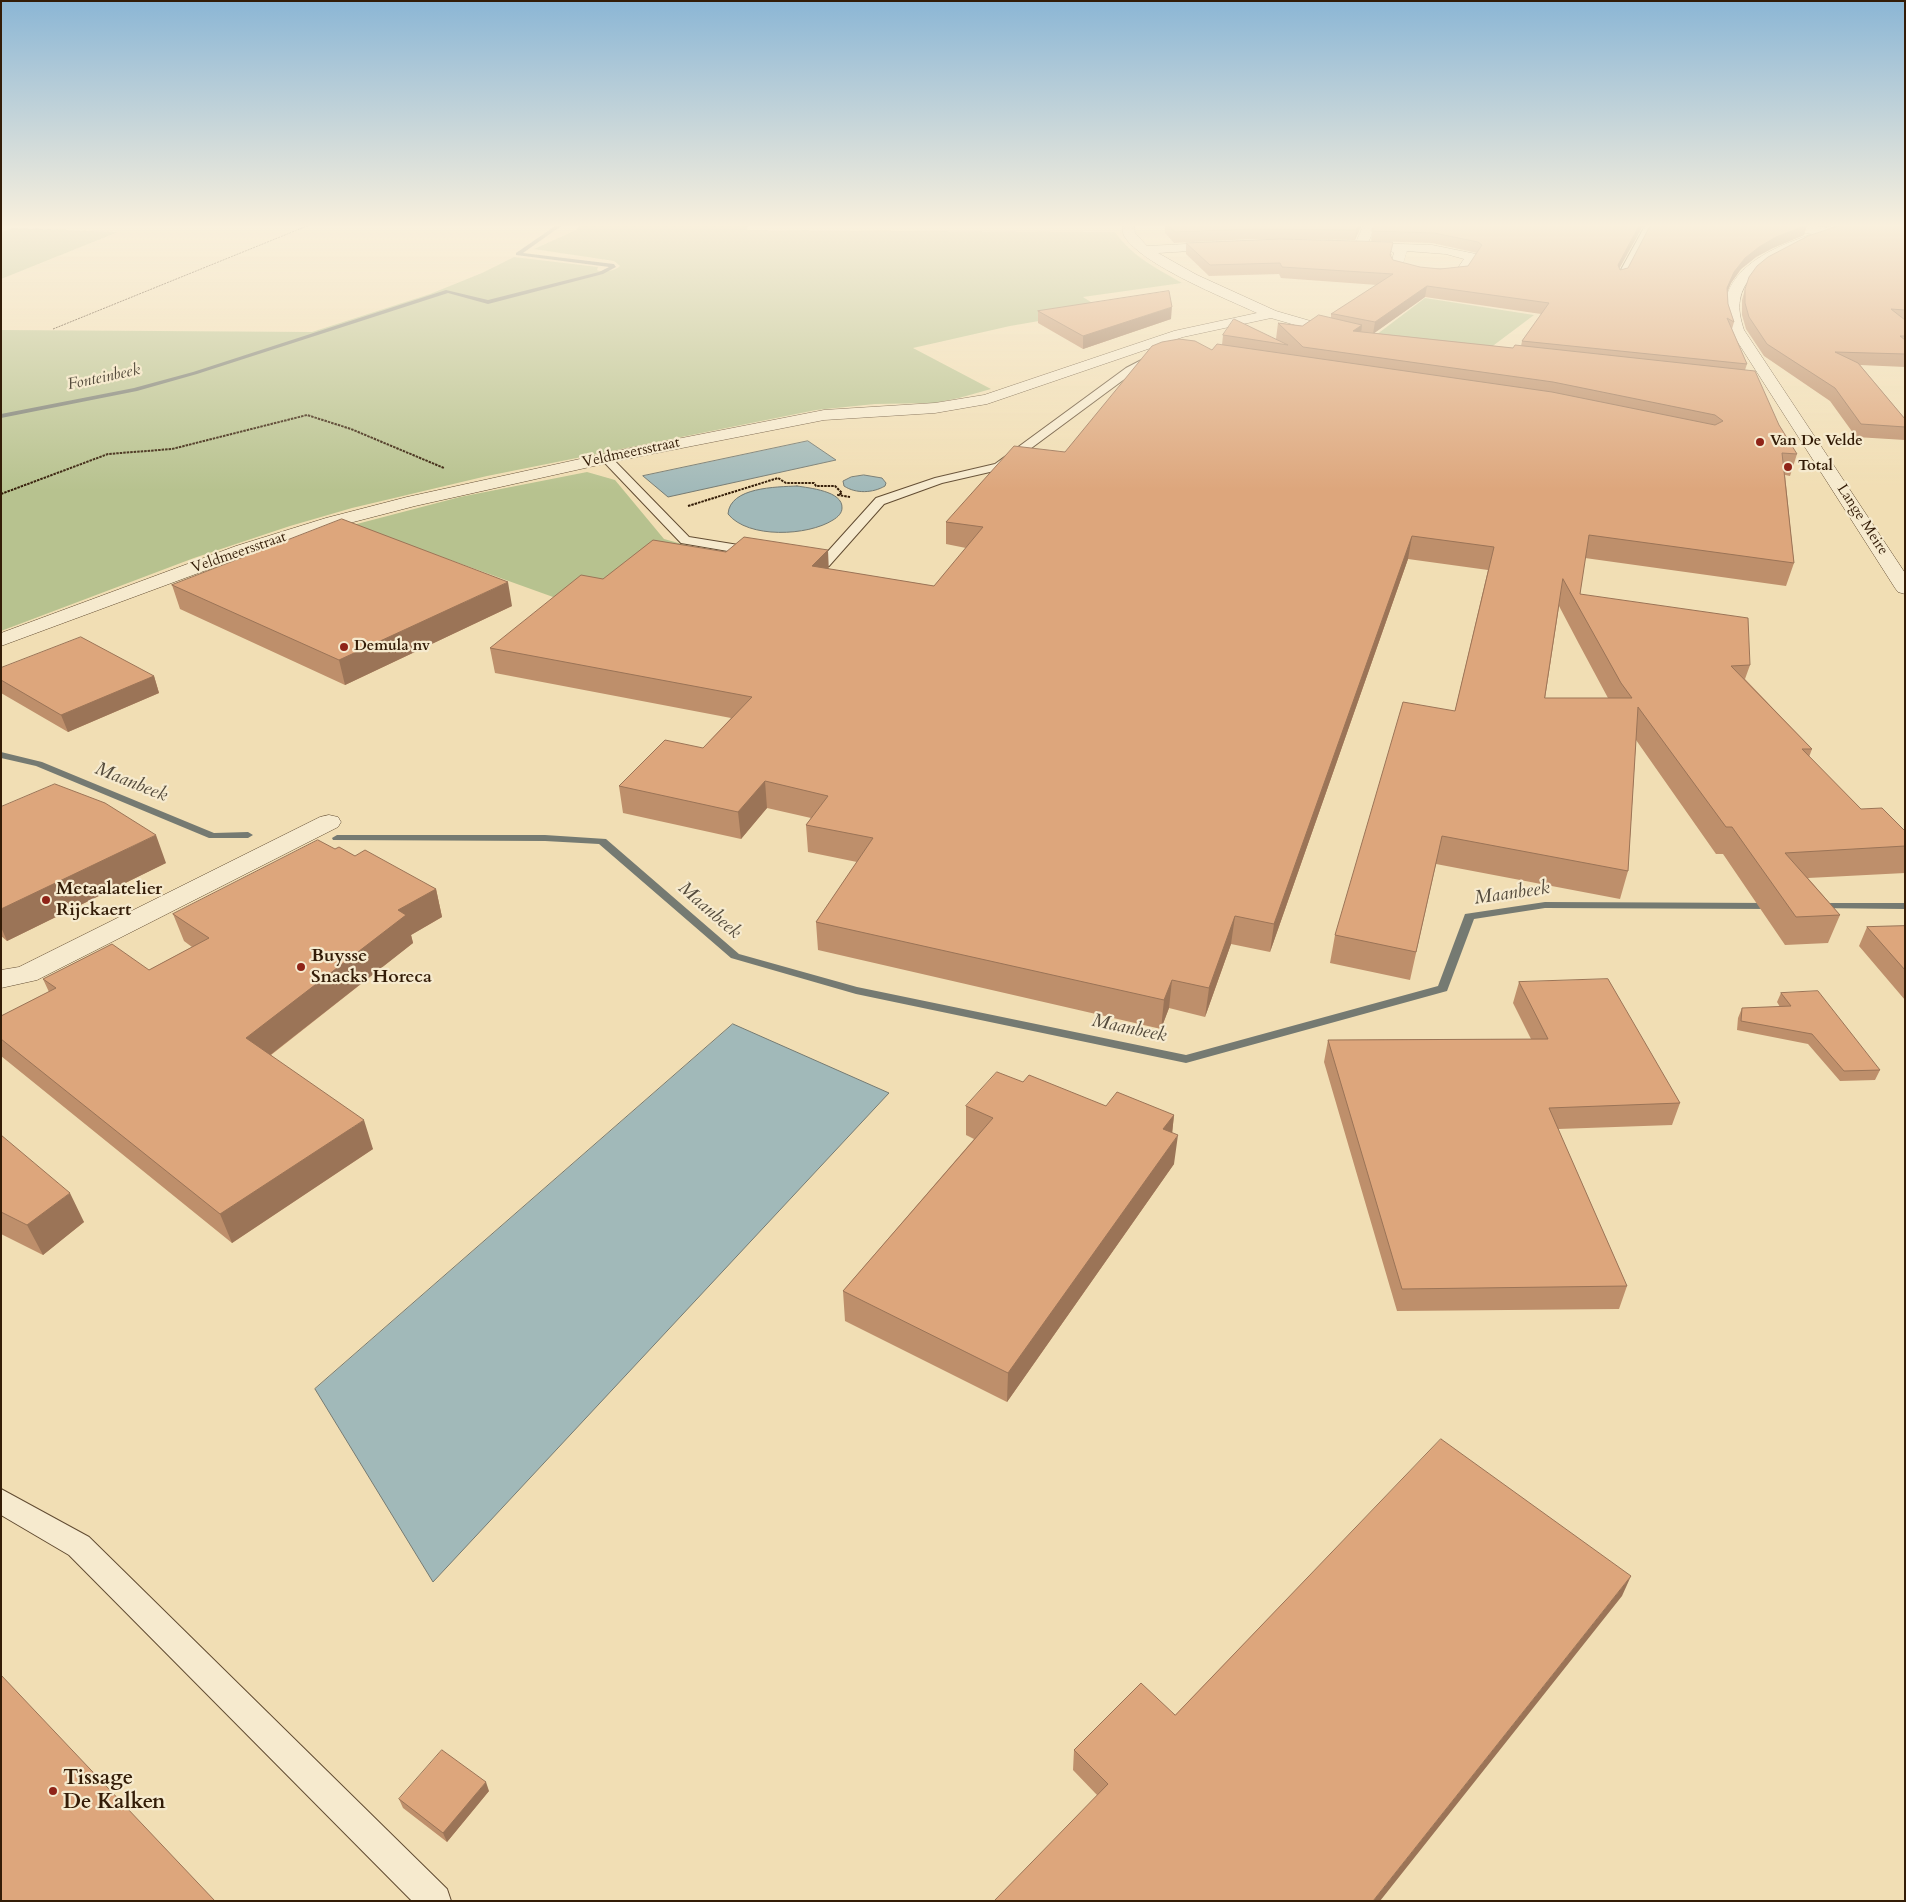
<!DOCTYPE html>
<style>
body{margin:0}
#map{position:relative;width:1906px;height:1902px;overflow:hidden;background:#f1deb4;font-family:Cardo,serif}
canvas{display:block}
.frame{position:absolute;inset:0;border:2px solid #331c07;pointer-events:none}
</style>
<div id="map">
<canvas width="1906" height="1902"></canvas>
<div class="frame"></div>
</div>
<script>
const ctx = document.querySelector('canvas').getContext('2d');
ctx.lineJoin = 'round';
function fillPath(path, color) { ctx.fillStyle = color; ctx.fill(path, 'evenodd'); }
function strokePath(path, color, width, dash) { ctx.strokeStyle = color; ctx.lineWidth = width; ctx.lineCap = dash ? 'butt' : 'round'; ctx.setLineDash(dash || []); ctx.stroke(path); }
function drawText(font, color, halo, rows, align = 'center') {
  ctx.font = font + ' Cardo,serif'; ctx.lineWidth = 4.5; ctx.setLineDash([]); ctx.textBaseline = 'middle'; ctx.strokeStyle = halo; ctx.fillStyle = color; for (const [text, x, y, turn = 0] of rows) {
    ctx.save(); ctx.translate(x, y); ctx.rotate((+turn || 0) * Math.PI / 180); ctx.textAlign = isNaN(turn) ? turn : align; if (halo) ctx.strokeText(text, 0, 0); ctx.fillText(text, 0, 0); ctx.restore();
  }
}
const green = new Path2D(`
 M 582,224 L 748,224 L 747,230 L 1115,232 C 1133,257 1156,268 1182,283 L 1083,297 L 1103,310 L 1010,326 L 913,348 L 991,389 L 959,398 L 934,403 L 875,404 L 816,410 L 487,476 L 352,508 L 290,526 L 194,558 L 1,631 L 1,330 L 312,332 L 430,294 L 482,273 L 514,257 L 598,267 L 597,270 C 603,273 615,271 620,266 L 614,261 L 534,249 L 576,230 Z
 M 13,228 L 118,232 L 1,279 L 1,232 Z
 M 1425,298 L 1534,315 L 1486,351 L 1376,335 Z
 M 587,472 L 615,480 L 664,539 L 711,552 L 567,602 L 353,525 L 460,497 Z`);
const water = new Path2D(`
 M 808,441 L 836,460 L 668,497 L 643,476 Z
 M 864,475 L 882,478 L 886,483 L 885,486 C 873,493 856,494 844,486 L 843,481 L 851,477 Z
 M 797,486 C 809,488 843,491 842,508 C 842,513 838,517 833,520 C 808,536 748,539 728,514 C 730,487 776,487 797,486 Z
 M 733,1024 L 889,1093 L 433,1582 L 315,1389 Z`);
const stream = new Path2D(`
 M 558,224 L 564,224 L 523,253 L 614,264 L 616,267 L 603,274 L 488,304 L 448,293 L 197,374 L 137,391 L 1,418 L 1,414 L 134,388 L 193,372 L 446,290 L 488,300 L 599,272 L 609,267 L 516,255 L 516,253 Z
 M 1,752 L 42,762 L 214,833 L 248,832 L 253,835 L 248,838 L 209,838 L 36,766 L 1,758 Z
 M 337,835 L 545,835 L 606,839 L 739,954 L 857,987 L 1186,1055 L 1438,986 L 1465,914 L 1545,902 L 1774,903 L 1779,906 L 1774,909 L 1545,908 L 1474,919 L 1447,991 L 1186,1063 L 856,994 L 731,958 L 599,844 L 545,841 L 333,840 L 332,838 Z
 M 1817,903 L 1905,903 L 1905,909 L 1813,908 L 1812,906 L 1813,904 Z`);
const pathFar1 = new Path2D(`
 M 53,329 L 312,224`);
const path = new Path2D(`
 M 1,494 L 108,454 L 172,449 L 307,415 L 351,429 L 444,468
 M 688,506 L 778,478 L 786,483 L 814,483 L 816,486 L 835,486 L 842,493 L 838,495 L 850,497`);
const service = new Path2D(`
 M 1646,224 L 1654,224 L 1625,277 L 1618,279 L 1617,277 Z
 M 1155,353 L 1160,356 L 1159,358 L 1134,372 L 1003,469 L 942,483 L 884,504 L 829,566 C 820,568 805,566 800,560 L 806,556 L 821,559 L 876,498 L 935,478 L 995,464 L 1126,368 Z
 M 606,455 L 610,456 L 689,537 L 757,548 L 763,552 L 757,556 L 681,543 L 602,460 L 600,458 L 602,456 Z
 M 1,1489 L 89,1537 L 447,1889 L 451,1901 L 412,1901 L 69,1555 L 1,1515 Z`);
const minor = new Path2D(`
 M 1122,224 L 1134,224 L 1135,233 L 1147,246 L 1226,242 L 1228,245 L 1226,248 L 1222,249 L 1158,253 L 1197,275 L 1276,311 L 1345,331 L 1347,334 L 1345,337 L 1340,338 L 1271,318 L 1183,337 L 987,404 L 935,413 L 824,420 L 621,460 L 415,506 L 338,526 L 250,554 L 1,646 L 1,633 L 236,546 L 326,518 L 407,497 L 621,450 L 824,410 L 935,403 L 984,395 L 1174,331 L 1257,313 C 1225,298 1142,265 1124,236 C 1122,232 1123,228 1122,224 Z
 M 1364,224 L 1376,224 L 1368,243 L 1432,245 L 1476,254 L 1478,257 L 1466,275 L 1428,277 L 1392,269 L 1390,266 L 1394,253 L 1391,251 L 1328,248 L 1322,244 L 1328,240 L 1356,242 ZM 1407,251 L 1446,254 L 1464,259 L 1457,269 L 1428,269 L 1403,264 Z
 M 1750,224 C 1766,224 1829,223 1838,232 L 1832,236 L 1756,228 Z
 M 329,815 L 338,817 L 341,822 L 338,827 L 37,980 L 1,988 L 1,970 L 19,967 L 320,817 Z`);
const tertiary = new Path2D(`
 M 1844,224 L 1863,224 C 1855,231 1840,233 1830,236 C 1800,246 1746,263 1740,300 C 1738,309 1741,321 1744,330 L 1905,573 L 1905,594 L 1898,592 L 1895,588 L 1730,330 C 1728,321 1724,310 1726,300 C 1735,254 1806,236 1844,224 Z`);
const wall = new Path2D(`
 M 1163,224 L 1362,224 L 1355,240 L 1288,239 L 1392,254 L 1391,256 L 1393,260 L 1420,267 L 1440,269 L 1468,266 L 1477,253 L 1432,243 L 1371,241 L 1372,231 L 1375,224 L 1644,224 L 1619,269 L 1620,270 L 1807,225 L 1804,235 L 1773,248 L 1756,257 L 1741,269 L 1731,283 L 1728,291 L 1728,304 L 1734,322 L 1732,329 L 1747,364 L 1745,370 L 1797,454 L 1790,476 L 1785,475 L 1794,563 L 1786,586 L 1585,558 L 1580,594 L 1750,665 L 1745,679 L 1812,749 L 1809,757 L 1861,809 L 1905,831 L 1905,873 L 1808,878 L 1840,915 L 1828,943 L 1785,945 L 1723,854 L 1716,854 L 1636,740 L 1628,871 L 1620,899 L 1436,864 L 1410,980 L 1330,963 L 1335,935 L 1455,711 L 1488,570 L 1408,559 L 1270,952 L 1231,944 L 1205,1017 L 1169,1008 L 1161,1029 L 818,950 L 816,922 L 857,862 L 808,852 L 806,825 L 811,818 L 767,808 L 741,839 L 623,813 L 619,786 L 703,748 L 731,718 L 495,673 L 490,648 L 603,579 L 829,569 L 934,586 L 966,548 L 946,544 L 946,522 L 1065,452 L 1212,350 L 1222,345 L 1223,335 L 1276,339 L 1278,323 L 1302,326 L 1331,318 L 1331,314 L 1377,285 L 1281,278 L 1279,274 L 1209,276 L 1186,254 L 1186,243 L 1278,239 L 1252,239 L 1174,243 L 1165,233 L 1165,226 ZM 1425,297 L 1541,314 L 1522,341 L 1521,346 L 1513,348 L 1374,333 ZM 1559,606 L 1579,644 L 1608,698 L 1545,698 Z
 M 1811,224 L 1836,224 L 1829,227 Z
 M 1905,224 L 1905,367 L 1860,365 L 1905,419 L 1905,440 L 1856,437 L 1830,401 L 1764,356 L 1746,329 L 1742,315 L 1742,300 L 1745,289 Z
 M 1038,311 L 1171,319 L 1083,349 L 1038,323 Z
 M 172,585 L 512,606 L 345,685 L 180,609 Z
 M 1,668 L 154,676 L 159,693 L 68,732 L 1,693 Z
 M 1,807 L 166,863 L 7,941 L 1,936 Z
 M 335,849 L 355,856 L 436,889 L 442,917 L 411,935 L 413,943 L 271,1055 L 373,1149 L 232,1243 L 1,1056 L 1,1016 L 49,992 L 43,979 L 149,970 L 192,947 L 184,941 L 173,914 Z
 M 1905,926 L 1905,1000 L 1859,946 L 1867,927 Z
 M 1519,982 L 1680,1103 L 1672,1125 L 1558,1129 L 1627,1286 L 1619,1309 L 1397,1311 L 1324,1062 L 1328,1040 L 1531,1039 L 1513,1003 Z
 M 1781,993 L 1880,1070 L 1875,1080 L 1840,1081 L 1808,1044 L 1737,1030 L 1738,1018 L 1742,1008 L 1780,1007 L 1777,1002 Z
 M 1023,1082 L 1106,1106 L 1174,1115 L 1172,1133 L 1174,1164 L 1007,1402 L 845,1321 L 843,1291 L 974,1139 L 966,1135 L 966,1106 Z
 M 1,1135 L 84,1222 L 43,1255 L 1,1234 Z
 M 1622,1596 L 1097,1795 L 1073,1770 L 1074,1750 L 1175,1715 Z
 M 489,1791 L 447,1842 L 403,1808 L 399,1799 Z`);
const shadedWall = new Path2D(`
 M 1359,224 L 1362,224 L 1355,240 L 1356,230 Z
 M 1640,224 L 1644,224 L 1615,276 L 1618,265 Z
 M 1807,225 L 1804,235 L 1773,248 L 1756,257 L 1741,269 L 1731,283 L 1724,299 L 1727,288 L 1734,272 L 1745,258 L 1759,247 L 1776,237 Z
 M 1427,286 L 1425,297 L 1373,334 L 1375,322 Z
 M 1172,307 L 1171,319 L 1083,349 L 1083,336 Z
 M 1362,325 L 1360,343 L 1353,331 Z
 M 1412,536 L 1408,559 L 1270,952 L 1274,924 Z
 M 828,550 L 829,573 L 812,566 Z
 M 508,582 L 512,606 L 345,685 L 339,660 Z
 M 154,676 L 159,693 L 68,732 L 61,715 Z
 M 765,781 L 767,808 L 741,839 L 738,812 Z
 M 156,835 L 166,863 L 7,941 L 1,927 L 1,909 Z
 M 436,889 L 442,917 L 411,935 L 413,943 L 256,1066 L 246,1038 L 398,910 Z
 M 1235,916 L 1231,944 L 1205,1017 L 1209,988 Z
 M 1172,980 L 1169,1008 L 1161,1029 L 1164,1000 Z
 M 1174,1115 L 1171,1144 L 1163,1129 Z
 M 364,1120 L 373,1149 L 232,1243 L 220,1214 Z
 M 1178,1135 L 1174,1164 L 1007,1402 L 1008,1373 Z
 M 70,1193 L 84,1222 L 43,1255 L 27,1225 Z
 M 1631,1576 L 1622,1596 L 1380,1901 L 1373,1901 Z
 M 486,1782 L 489,1791 L 447,1842 L 443,1833 Z`);
const building = new Path2D(`
 M 1167,224 L 1359,224 L 1356,230 L 1253,229 L 1175,232 Z
 M 1375,224 L 1640,224 L 1618,265 L 1620,270 L 1628,268 L 1651,224 L 1807,225 L 1776,237 L 1759,247 L 1745,258 L 1734,272 L 1727,288 L 1728,304 L 1734,322 L 1727,318 L 1747,364 L 1522,341 L 1549,303 L 1427,286 L 1375,322 L 1334,314 L 1331,314 L 1393,274 L 1282,267 L 1280,263 L 1210,265 L 1186,243 L 1280,239 L 1392,242 L 1393,243 L 1390,255 L 1393,260 L 1420,267 L 1440,269 L 1468,266 L 1482,245 L 1478,242 L 1434,233 L 1372,231 Z
 M 1845,224 L 1905,224 L 1905,310 L 1891,309 L 1905,320 L 1905,336 L 1900,336 L 1905,340 L 1905,354 L 1835,352 L 1858,363 L 1905,419 L 1905,427 L 1861,424 L 1835,388 L 1767,344 L 1749,317 L 1745,303 L 1745,289 L 1749,277 L 1757,266 L 1768,257 L 1808,236 Z
 M 1169,291 L 1172,307 L 1083,336 L 1038,311 Z
 M 1319,315 L 1362,325 L 1353,331 L 1513,348 L 1515,345 L 1755,371 L 1779,425 L 1797,454 L 1782,453 L 1794,563 L 1589,535 L 1580,594 L 1748,618 L 1750,665 L 1731,666 L 1812,749 L 1802,749 L 1861,809 L 1882,808 L 1905,831 L 1905,846 L 1785,853 L 1840,915 L 1796,917 L 1732,827 L 1726,827 L 1638,707 L 1628,871 L 1442,836 L 1416,952 L 1335,935 L 1403,702 L 1455,711 L 1494,547 L 1412,536 L 1274,924 L 1235,916 L 1209,988 L 1172,980 L 1164,1000 L 816,922 L 873,838 L 806,825 L 828,796 L 765,781 L 738,812 L 619,786 L 665,740 L 703,748 L 752,697 L 490,648 L 581,575 L 603,579 L 653,540 L 726,552 L 744,537 L 828,550 L 812,566 L 934,586 L 983,527 L 946,522 L 1014,446 L 1065,452 L 1152,346 L 1162,342 L 1179,339 L 1195,341 L 1212,350 L 1217,344 L 1552,392 L 1715,425 L 1723,421 L 1715,415 L 1553,382 L 1303,347 L 1278,323 L 1302,326 ZM 1563,579 L 1621,683 L 1632,698 L 1545,698 Z
 M 1234,319 L 1288,345 L 1223,335 Z
 M 342,519 L 508,582 L 339,660 L 172,585 Z
 M 81,637 L 154,676 L 61,715 L 1,680 L 1,668 Z
 M 55,784 L 105,803 L 156,835 L 1,909 L 1,807 Z
 M 318,840 L 335,849 L 339,847 L 355,856 L 365,850 L 436,889 L 398,910 L 406,915 L 246,1038 L 364,1120 L 220,1214 L 1,1039 L 1,1016 L 56,988 L 43,979 L 112,944 L 149,970 L 209,938 L 173,914 Z
 M 1905,926 L 1905,970 L 1867,927 Z
 M 1608,979 L 1680,1103 L 1549,1108 L 1627,1286 L 1402,1289 L 1328,1040 L 1548,1039 L 1519,982 Z
 M 1818,991 L 1880,1070 L 1844,1071 L 1812,1034 L 1741,1021 L 1742,1008 L 1791,1006 L 1781,993 Z
 M 997,1072 L 1023,1082 L 1029,1075 L 1106,1106 L 1117,1092 L 1174,1115 L 1163,1129 L 1178,1135 L 1008,1373 L 843,1291 L 993,1118 L 966,1106 Z
 M 1,1135 L 70,1193 L 27,1225 L 1,1212 Z
 M 1441,1439 L 1631,1576 L 1373,1901 L 994,1901 L 1108,1784 L 1074,1750 L 1141,1683 L 1175,1715 Z
 M 1,1675 L 215,1901 L 1,1901 Z
 M 442,1750 L 486,1782 L 443,1833 L 399,1799 Z`);
const markers = [
 [1760,442,5,"#8f2418"],
 [1788,467,5,"#8f2418"],
 [344,647,5,"#8f2418"],
 [46,900,5,"#8f2418"],
 [301,967,5,"#8f2418"],
 [53,1791,5,"#8f2418"]
];
const farPoinames = [
 ["Van De Velde",1770,442],
 ["Total",1798,467],
 ["Demula nv",354,647]
];
const farStreetnames = [
 ["Veldmeersstraat",631,453,-12],
 ["Lange Meire",1862,520,57],
 ["Veldmeersstraat",239,553,-19]
];
const farWaternames = [
 ["Fonteinbeek",104,378,-12]
];
const poiNames = [
 ["Metaalatelier",56,890],
 ["Rijckaert",56,911],
 ["Buysse",311,957],
 ["Snacks Horeca",311,978]
];
const waterNames = [
 ["Maanbeek",131,783,22],
 ["Maanbeek",1512,894,-8],
 ["Maanbeek",709,911,41],
 ["Maanbeek",1129,1029,12]
];
const nearPoinames = [
 ["Tissage",63,1779],
 ["De Kalken",63,1803]
];
fillPath(green, '#b7c28f');
fillPath(water, '#a1b9b9');
strokePath(water, '#757a72', 1);
fillPath(stream, '#757a72');
strokePath(service, '#624c32', 2);
strokePath(minor, '#624c32', 1);
strokePath(tertiary, '#624c32', 1);
strokePath(pathFar1, '#331c07', 1, [2, 1]);
strokePath(path, '#331c07', 2, [2.5, 1]);
fillPath(service, '#f6eace');
fillPath(minor, '#f6eace');
fillPath(tertiary, '#f6eace');
fillPath(wall, '#be8f6b');
fillPath(shadedWall, '#9b7457');
fillPath(building, '#dda67c');
strokePath(building, '#9b7457', 1);
const sky = ctx.createLinearGradient(0, 0, 0, 491);
sky.addColorStop(0, '#8bb6d5');
sky.addColorStop(0.46, '#f9f0dd');
sky.addColorStop(1, '#f9f0dd00');
ctx.fillStyle = sky;
ctx.fillRect(0, 0, 1906, 491);
for (const [x, y, r, color] of markers) { const dot = new Path2D(); dot.arc(x, y, r, 0, 2 * Math.PI); ctx.fillStyle = color; ctx.fill(dot); strokePath(dot, '#f6eace', 2); }
drawText('bold 15px', '#331c07', '#f6eace', farPoinames, 'left');
drawText('15px', '#331c07', '#f6eace', farStreetnames);
drawText('italic 16px', '#544b3c', '#f6eace', farWaternames);
drawText('bold 18px', '#331c07', '#f6eace', poiNames, 'left');
drawText('italic 19px', '#544b3c', '#f6eace', waterNames);
drawText('bold 21px', '#331c07', '#f6eace', nearPoinames, 'left');
</script>
